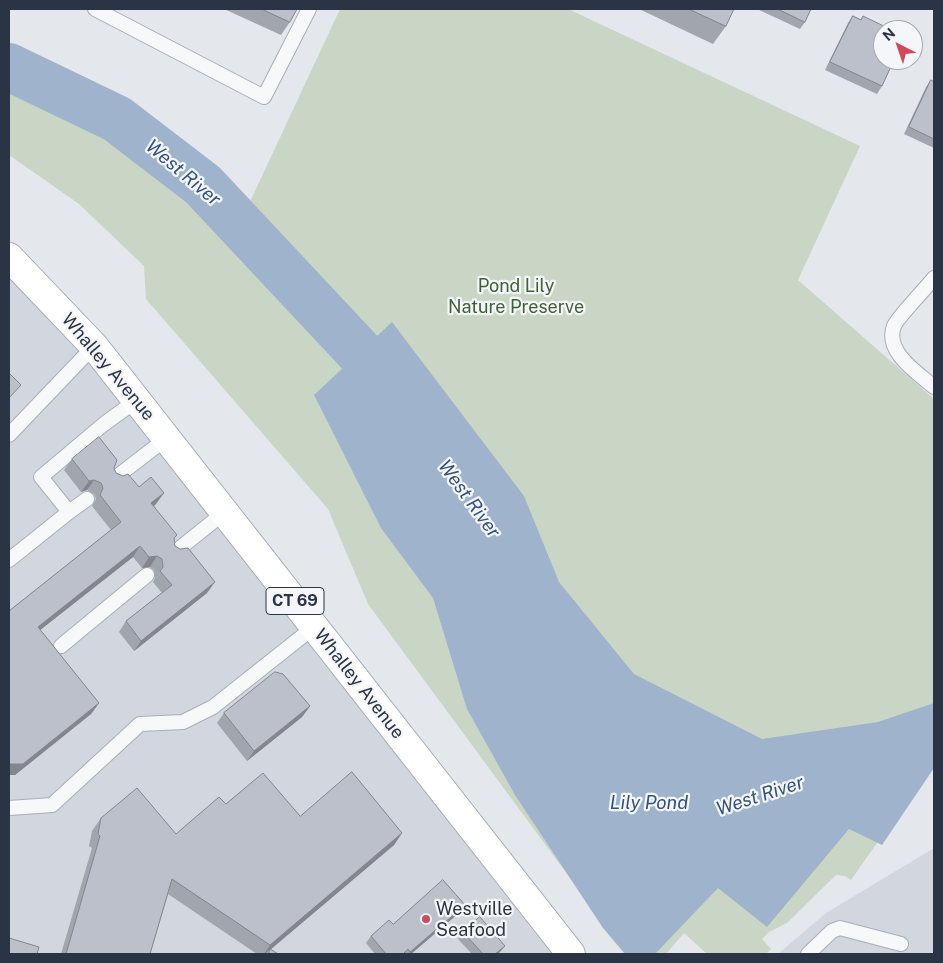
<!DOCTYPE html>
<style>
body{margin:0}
#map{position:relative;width:943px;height:963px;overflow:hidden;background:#e4e7ec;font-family:"Public Sans",sans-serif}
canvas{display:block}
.frame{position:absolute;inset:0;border:10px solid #2b3445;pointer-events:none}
.north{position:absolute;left:873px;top:20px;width:50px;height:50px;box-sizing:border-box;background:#f4f6f9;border:1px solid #a4a8b1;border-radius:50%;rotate:319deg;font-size:14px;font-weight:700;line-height:20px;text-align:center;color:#2b3445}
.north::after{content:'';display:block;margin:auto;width:18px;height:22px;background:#d1495b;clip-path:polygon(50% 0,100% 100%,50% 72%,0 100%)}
</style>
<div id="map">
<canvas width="943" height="963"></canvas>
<div class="frame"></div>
<div class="north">N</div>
</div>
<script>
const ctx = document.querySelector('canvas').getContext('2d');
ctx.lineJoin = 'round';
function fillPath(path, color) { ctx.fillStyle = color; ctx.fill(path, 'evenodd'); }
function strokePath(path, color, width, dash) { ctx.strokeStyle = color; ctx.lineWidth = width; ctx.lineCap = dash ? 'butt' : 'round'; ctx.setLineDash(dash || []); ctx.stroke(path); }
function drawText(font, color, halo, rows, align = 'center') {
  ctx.font = font + ' "Public Sans",sans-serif'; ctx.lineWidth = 4.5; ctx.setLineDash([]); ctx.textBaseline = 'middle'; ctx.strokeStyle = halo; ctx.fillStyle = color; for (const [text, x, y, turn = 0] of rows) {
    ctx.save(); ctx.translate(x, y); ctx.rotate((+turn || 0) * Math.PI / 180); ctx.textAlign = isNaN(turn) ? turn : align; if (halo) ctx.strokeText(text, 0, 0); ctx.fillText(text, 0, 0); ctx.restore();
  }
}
const built = new Path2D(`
 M 9,278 L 96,365 L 536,934 L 558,954 L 9,954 Z
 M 934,848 L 934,954 L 778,954 L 826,913 Z`);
const green = new Path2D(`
 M 340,9 L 568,9 L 860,146 L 798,280 L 934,399 L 934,762 L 851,880 L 845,876 L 836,875 L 787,923 L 769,932 L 762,939 L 771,949 L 766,954 L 707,954 L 684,933 L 666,954 L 626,954 L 368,604 L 328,509 L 146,299 L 144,266 L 79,204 L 9,155 L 9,71 L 123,123 L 168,148 L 192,174 L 218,209 L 241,221 Z`);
const water = new Path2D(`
 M 392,322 L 524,496 L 559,582 L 634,674 L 762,739 L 878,722 L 934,703 L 934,768 L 882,845 L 849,829 L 767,927 L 718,888 L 655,954 L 625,954 L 603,928 L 515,795 L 467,709 L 433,598 L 381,528 L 314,395 Z`);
const river = new Path2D(`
 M 9,67 L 117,119 L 203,185 L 366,359 L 398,403`);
const service = new Path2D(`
 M 95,9 L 264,97 L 309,9
 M 934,278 C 927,287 897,318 894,326 C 884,352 918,373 934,387
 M 9,435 L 94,346
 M 115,478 L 167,438
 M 69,512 L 87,499
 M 175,552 L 225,512
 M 9,560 L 69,512 L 41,477 L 104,424 L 137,400
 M 61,646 L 147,575
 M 9,808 L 52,805 L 140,724 L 183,722 L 213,707 L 314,627
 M 808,954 L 832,931 L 840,928 L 901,944`);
const primary = new Path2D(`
 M 9,257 L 94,346 L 571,954`);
const wall = new Path2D(`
 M 224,9 L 297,9 L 290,22 L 281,35 Z
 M 639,9 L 734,9 L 726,26 L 713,44 Z
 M 757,9 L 811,9 L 805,22 L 800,29 Z
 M 853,16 L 861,20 L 863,16 L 882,86 L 877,94 L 825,70 L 848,23 Z
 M 931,80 L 934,82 L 934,148 L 904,134 L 926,87 Z
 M 72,459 L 114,468 L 116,473 L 139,487 L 156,504 L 154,506 L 174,538 L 175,546 L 207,593 L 134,651 L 119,632 L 126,621 L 162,593 L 153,582 L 155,578 L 154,570 L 150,567 L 142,568 L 133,557 L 40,630 L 99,703 L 91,714 L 15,775 L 9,611 L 111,530 L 92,506 L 96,499 L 94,494 L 87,490 L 81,492 L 64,470 Z
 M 310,706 L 302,717 L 247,761 L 217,723 L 224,713 Z
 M 226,804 L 402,833 L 394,845 L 271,949 L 278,954 L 266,954 L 268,952 L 265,954 L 257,954 L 168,894 L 150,954 L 61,954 L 92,848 L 89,846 L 92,831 L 101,818 L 176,834 Z
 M 460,912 L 411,954 L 375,954 L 366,943 L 371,936 L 393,924 Z
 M 463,932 L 505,946 L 498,954 L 472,954 L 458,939 Z`);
const shadedWall = new Path2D(`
 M 94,480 L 87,490 L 81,492 L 89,481 Z
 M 164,493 L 156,504 L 144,514 L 151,503 Z
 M 140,546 L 133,557 L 30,638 L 38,627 Z
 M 157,556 L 150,567 L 142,568 L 149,557 Z
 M 215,582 L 207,593 L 134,651 L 141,641 Z
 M 99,703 L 91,714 L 15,775 L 9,775 L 9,764 Z
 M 310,706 L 302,717 L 247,761 L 254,751 Z
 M 402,833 L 394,845 L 270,950 L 270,949 L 265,954 L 264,954 L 270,945 Z
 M 465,905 L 460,912 L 411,954 L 409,954 L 410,952 Z
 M 505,946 L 498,954 L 495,954 Z`);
const building = new Path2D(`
 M 262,9 L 297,9 L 290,22 Z
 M 689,9 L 734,9 L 726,26 Z
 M 778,9 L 811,9 L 805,22 Z
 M 853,16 L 861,20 L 863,16 L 892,30 L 883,30 L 883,60 L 894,60 L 882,86 L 830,62 Z
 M 931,80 L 934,82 L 934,139 L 909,127 Z
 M 9,373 L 21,385 L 9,398 Z
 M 99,437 L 117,460 L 114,468 L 116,473 L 123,476 L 128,474 L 139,487 L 151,477 L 164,493 L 151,503 L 177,535 L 174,538 L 175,546 L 180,549 L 188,548 L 215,582 L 141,641 L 126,621 L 172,585 L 160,571 L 163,567 L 162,559 L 157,556 L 149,557 L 140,546 L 38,627 L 99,703 L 23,764 L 9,764 L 9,611 L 121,522 L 100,495 L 103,488 L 101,483 L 94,480 L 89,481 L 72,459 Z
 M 275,672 L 283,674 L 310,706 L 254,751 L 224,713 Z
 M 352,772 L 402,833 L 270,945 L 172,879 L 150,954 L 66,954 L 100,836 L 98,834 L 101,818 L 137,788 L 176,834 L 219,797 L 226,804 L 263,773 L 300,816 Z
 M 443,880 L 465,905 L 410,952 L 408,949 L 403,954 L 386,954 L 371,936 L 389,920 L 393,924 Z
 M 480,917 L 505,946 L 495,954 L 483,954 L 463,932 Z
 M 9,938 L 39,947 L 37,954 L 9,954 Z
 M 270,949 L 278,954 L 269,954 Z`);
const markers = [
 [426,919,5,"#d1495b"]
];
const shields = [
 [295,601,58]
];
const shieldNames = [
 ["CT 69",295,601]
];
const parkNames = [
 ["Pond Lily",516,286],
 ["Nature Preserve",516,307]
];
const streetNames = [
 ["Whalley Avenue",108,367,50],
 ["Whalley Avenue",359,684,52]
];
const poiNames = [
 ["Westville",436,909],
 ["Seafood",436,930]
];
const waterNames = [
 ["West River",183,173,40],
 ["West River",469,499,54],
 ["West River",760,796,-18],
 ["Lily Pond",649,803]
];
fillPath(built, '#d2d6de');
fillPath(green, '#c9d6c5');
fillPath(water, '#9fb4cc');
strokePath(river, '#9fb4cc', 48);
strokePath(service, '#a9aeb7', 16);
strokePath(primary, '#a3abb8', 30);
strokePath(service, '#f7f8fa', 14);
strokePath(primary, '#fff', 28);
fillPath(wall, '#a1a5ae');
fillPath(shadedWall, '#83868d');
fillPath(building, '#bbc0ca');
strokePath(building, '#83868d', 1);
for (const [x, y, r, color] of markers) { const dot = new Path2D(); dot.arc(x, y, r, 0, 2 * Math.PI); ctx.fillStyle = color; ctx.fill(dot); strokePath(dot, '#f4f6f9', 2); }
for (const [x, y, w] of shields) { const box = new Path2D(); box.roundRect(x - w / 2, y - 13.5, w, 27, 4); ctx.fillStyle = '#f4f6f9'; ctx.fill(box); strokePath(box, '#2b3445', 1); }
drawText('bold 16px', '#2b3445', null, shieldNames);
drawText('18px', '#3f6138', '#f4f6f9', parkNames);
drawText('18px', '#2b3445', '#f4f6f9', streetNames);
drawText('18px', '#2b3445', '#f4f6f9', poiNames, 'left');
drawText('italic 19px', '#34527a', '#f4f6f9', waterNames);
</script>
